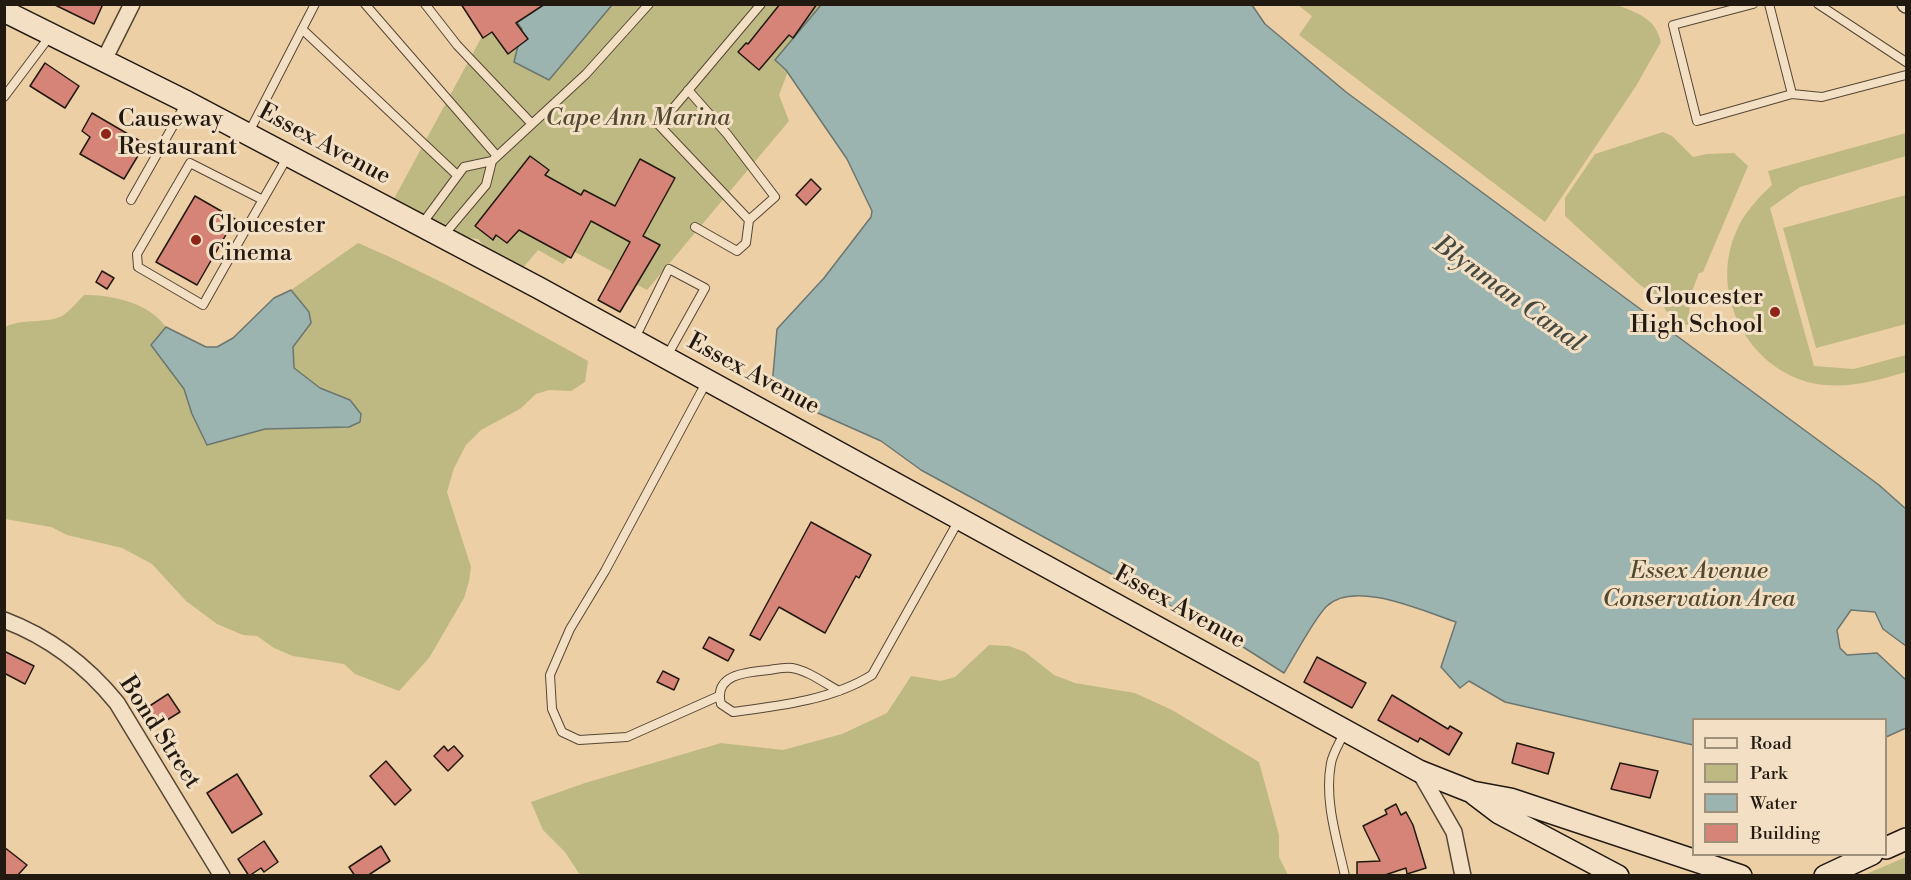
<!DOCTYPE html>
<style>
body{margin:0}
#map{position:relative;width:1911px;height:880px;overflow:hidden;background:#edcfa5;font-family:"Libre Bodoni",serif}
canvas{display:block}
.frame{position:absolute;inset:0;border:6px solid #221910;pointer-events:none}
.legend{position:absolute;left:1692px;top:718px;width:195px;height:138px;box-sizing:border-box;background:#f3e0c4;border:2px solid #9f907c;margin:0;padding:8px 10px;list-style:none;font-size:18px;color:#221910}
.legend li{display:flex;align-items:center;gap:12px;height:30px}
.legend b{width:30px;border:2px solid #9f907c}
</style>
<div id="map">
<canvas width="1911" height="880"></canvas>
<div class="frame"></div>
<ul class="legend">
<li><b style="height:8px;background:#f3e0c4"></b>Road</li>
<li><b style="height:16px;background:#beb982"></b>Park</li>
<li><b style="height:16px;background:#9cb4b0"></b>Water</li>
<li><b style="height:16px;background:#d58477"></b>Building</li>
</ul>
</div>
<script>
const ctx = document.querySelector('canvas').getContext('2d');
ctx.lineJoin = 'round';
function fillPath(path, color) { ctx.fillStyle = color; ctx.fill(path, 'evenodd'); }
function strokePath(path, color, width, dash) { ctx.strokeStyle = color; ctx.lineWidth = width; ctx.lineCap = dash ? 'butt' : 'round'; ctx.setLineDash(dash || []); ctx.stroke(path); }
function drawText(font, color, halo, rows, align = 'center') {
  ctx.font = font + ' "Libre Bodoni",serif'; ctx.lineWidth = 6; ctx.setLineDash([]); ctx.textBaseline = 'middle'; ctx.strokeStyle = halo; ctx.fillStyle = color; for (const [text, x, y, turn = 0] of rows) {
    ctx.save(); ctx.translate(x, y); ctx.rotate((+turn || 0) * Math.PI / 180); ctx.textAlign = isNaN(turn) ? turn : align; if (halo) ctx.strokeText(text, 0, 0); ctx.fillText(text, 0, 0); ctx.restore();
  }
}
const green = new Path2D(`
 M 499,5 L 516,41 L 570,5 L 860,5 L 797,48 L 779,95 L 789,121 L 647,290 L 573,251 L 563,264 L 538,250 L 517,275 L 499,264 L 478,239 L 432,234 L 389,208 Z
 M 1298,5 L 1618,5 C 1639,14 1655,18 1661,42 L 1636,86 L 1545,222 L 1299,35 L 1312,16 Z
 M 1663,132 L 1672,136 L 1693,157 L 1707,154 L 1734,153 L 1748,166 L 1703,272 L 1699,273 L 1691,294 L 1688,325 L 1680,323 L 1666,311 L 1661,299 L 1640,285 L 1565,216 L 1565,198 L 1595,154 Z
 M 1906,133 L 1906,156 L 1800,187 L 1770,208 L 1814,366 L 1854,369 L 1906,355 L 1906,372 C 1875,381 1845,390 1812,383 C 1747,368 1709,293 1736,232 C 1744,213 1757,199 1772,185 L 1768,171 Z
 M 1906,195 L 1906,324 L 1816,348 L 1783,228 Z
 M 358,243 C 437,277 513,319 588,361 L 585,382 L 571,391 L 549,390 L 536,394 L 520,409 L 481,430 L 466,445 L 454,468 L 447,492 L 471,567 L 469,581 L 464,598 L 429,658 L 399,691 L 355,674 L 344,664 L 293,656 L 274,648 L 257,636 L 243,635 L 217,624 L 186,601 L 152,564 L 122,548 L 67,535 L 51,527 L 5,519 L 5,327 C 23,318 46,324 62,316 C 70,311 77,302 84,295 C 112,295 148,302 166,327 L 151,345 L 184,389 L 192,414 L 207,445 L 265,429 L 349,427 L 360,422 L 350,400 L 320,388 L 294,368 L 293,347 L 311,323 L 309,312 L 291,290 Z
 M 989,645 L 1009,646 L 1025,652 L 1054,675 L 1075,683 L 1135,693 L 1172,710 L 1259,762 L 1279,835 L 1279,857 L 1288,875 L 580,875 L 565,852 L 543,830 L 531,802 L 585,783 L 721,743 L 783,750 L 842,734 L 887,713 L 911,676 L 941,681 L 955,677 Z
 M 1906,857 L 1906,875 L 1864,875 Z`);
const water = new Path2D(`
 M 504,5 L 612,5 L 549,80 L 514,62 L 522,29 Z
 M 821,5 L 1252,5 L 1265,24 L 1346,92 L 1879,485 L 1906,509 L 1906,646 L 1883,629 L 1875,612 L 1851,610 L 1837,630 L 1840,648 L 1847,655 L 1877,653 L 1906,680 L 1906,728 L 1886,737 L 1886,720 L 1694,720 L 1693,745 L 1505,702 L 1469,681 L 1460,688 L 1441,667 L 1456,622 C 1425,612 1354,579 1327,606 C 1315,617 1294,657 1284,673 L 1229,638 L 921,470 L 881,441 L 809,409 L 772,386 L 777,329 L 824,278 L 871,217 L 872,211 L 847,159 L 786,70 L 775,60 Z
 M 291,290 L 309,312 L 311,323 L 293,347 L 294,368 L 320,388 L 350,400 L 361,414 L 360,422 L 349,427 L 265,429 L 207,445 L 192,414 L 184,389 L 151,345 L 166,327 L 206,347 L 217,347 L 233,338 L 274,298 Z`);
const building = new Path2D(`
 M 53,4 L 103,4 L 94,24 Z
 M 461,4 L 545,4 L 516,23 L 528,39 L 508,54 L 492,32 L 483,38 Z
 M 780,4 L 817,4 L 793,38 L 789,35 L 759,70 L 738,52 L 746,43 L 748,44 Z
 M 45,63 L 79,86 L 65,108 L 30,86 Z
 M 92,113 L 145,144 L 124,179 L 80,154 L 90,137 L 82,131 Z
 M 530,156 L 549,170 L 545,175 L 581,195 L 584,190 L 615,206 L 640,159 L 675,178 L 643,236 L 660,245 L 620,312 L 598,300 L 630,242 L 591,221 L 571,258 L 519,230 L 507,243 L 496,235 L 493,240 L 475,226 Z
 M 811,179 L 821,189 L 806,205 L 796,195 Z
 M 195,196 L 235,219 L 197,285 L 156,262 Z
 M 102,271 L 114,278 L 107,289 L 96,282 Z
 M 811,522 L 871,555 L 859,578 L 856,576 L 825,633 L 779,607 L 760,640 L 750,635 Z
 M 709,637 L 734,650 L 728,661 L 703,648 Z
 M 4,651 L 34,666 L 25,684 L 4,673 Z
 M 1317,657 L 1366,683 L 1352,708 L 1304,682 Z
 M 663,671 L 679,679 L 674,690 L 657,682 Z
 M 168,694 L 180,712 L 159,725 L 148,707 Z
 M 1392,695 L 1448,729 L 1450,726 L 1462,733 L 1449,755 L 1420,738 L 1418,742 L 1378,720 Z
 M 1517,743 L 1554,753 L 1548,774 L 1512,763 Z
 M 444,746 L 448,751 L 454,746 L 463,756 L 448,771 L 434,756 Z
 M 386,761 L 411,790 L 395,805 L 370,776 Z
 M 1620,763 L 1658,771 L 1650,798 L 1611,789 Z
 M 237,774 L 262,814 L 232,833 L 207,793 Z
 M 1396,804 L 1401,815 L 1406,812 L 1413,825 L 1426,868 L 1407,874 L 1406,868 L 1382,876 L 1357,876 L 1357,862 L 1380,861 L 1363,826 L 1387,814 L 1385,810 Z
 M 264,841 L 278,862 L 264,872 L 261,868 L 249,876 L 238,859 Z
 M 381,846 L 390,861 L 367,876 L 355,876 L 349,867 Z
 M 4,847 L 27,865 L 17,876 L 4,876 Z`);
const lane = new Path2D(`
 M 365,4 L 497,156
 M 425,4 L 457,45 L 532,124
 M 1753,4 L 1673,25 L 1697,121 L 1792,94 L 1822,97 L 1906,75
 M 1769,4 L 1792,94
 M 1818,4 L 1906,62
 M 302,29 L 457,175
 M 688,90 L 727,134 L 775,197 L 749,220 L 659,125 L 761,4
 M 4,97 L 50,36
 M 248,134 L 315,4
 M 131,200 L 186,103
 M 263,200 L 190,163 L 137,254 L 138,267 L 203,305 C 231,255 259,206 288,156
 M 422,224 L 464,167 L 492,161 L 586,74 L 649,4
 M 695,227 L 737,251 L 746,243 L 749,220
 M 443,236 L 486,185 L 492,161
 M 635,338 L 669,269 L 705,288 L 667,356
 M 707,381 L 605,571 L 570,629 L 550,675 L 552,709 L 562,732 L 579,740 L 627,737 L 719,696
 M 839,691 C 824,683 809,671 792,668 C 785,667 776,669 769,670 C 747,672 713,674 721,704 L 733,712 C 779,706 832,700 872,675 L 959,520
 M 1344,733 C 1340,742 1333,753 1331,763 C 1324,801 1337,839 1345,876`);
const street = new Path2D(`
 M 1905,4 L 1906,5
 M 104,60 L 132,4
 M 4,620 C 49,637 87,666 117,703 L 222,876
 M 1419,771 L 1454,832 L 1463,876`);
const secondary = new Path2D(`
 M 4,11 L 187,102 L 539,288 L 1419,771 L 1472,792 L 1510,799 L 1741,876
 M 1474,794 L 1499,813 L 1618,876
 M 1886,848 L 1906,839
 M 1825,876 L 1872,854`);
const markers = [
 [106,134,6,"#8f2418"],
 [196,240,6,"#8f2418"],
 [1775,312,6,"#8f2418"]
];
const parkNames = [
 ["Cape Ann Marina",638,119],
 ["Essex Avenue",1699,572],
 ["Conservation Area",1699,600]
];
const poiNames = [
 ["Causeway",118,120],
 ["Restaurant",118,148],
 ["Gloucester",208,226],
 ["Cinema",208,254],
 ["Gloucester",1763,298,"right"],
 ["High School",1763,326,"right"]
];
const streetNames = [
 ["Essex Avenue",324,145,28],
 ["Essex Avenue",753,375,28],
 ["Essex Avenue",1179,608,29],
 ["Bond Street",159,733,57]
];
const waterNames = [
 ["Blynman Canal",1508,295,36]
];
fillPath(green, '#beb982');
fillPath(water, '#9cb4b0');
strokePath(water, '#6b7670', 1.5);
fillPath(building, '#d58477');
strokePath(building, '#221910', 1.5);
strokePath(lane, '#554635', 10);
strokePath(street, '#554635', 18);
strokePath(secondary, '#221910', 24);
strokePath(lane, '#f3e0c4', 8);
strokePath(street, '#f3e0c4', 15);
strokePath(secondary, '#f3e0c4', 21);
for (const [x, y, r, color] of markers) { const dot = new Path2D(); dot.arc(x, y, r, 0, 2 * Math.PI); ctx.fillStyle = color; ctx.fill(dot); strokePath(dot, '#f3e0c4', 2); }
drawText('italic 24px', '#514932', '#f3e0c4', parkNames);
drawText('24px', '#221910', '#f3e0c4', poiNames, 'left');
drawText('24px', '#221910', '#f3e0c4', streetNames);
drawText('italic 26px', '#474840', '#f3e0c4', waterNames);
</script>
